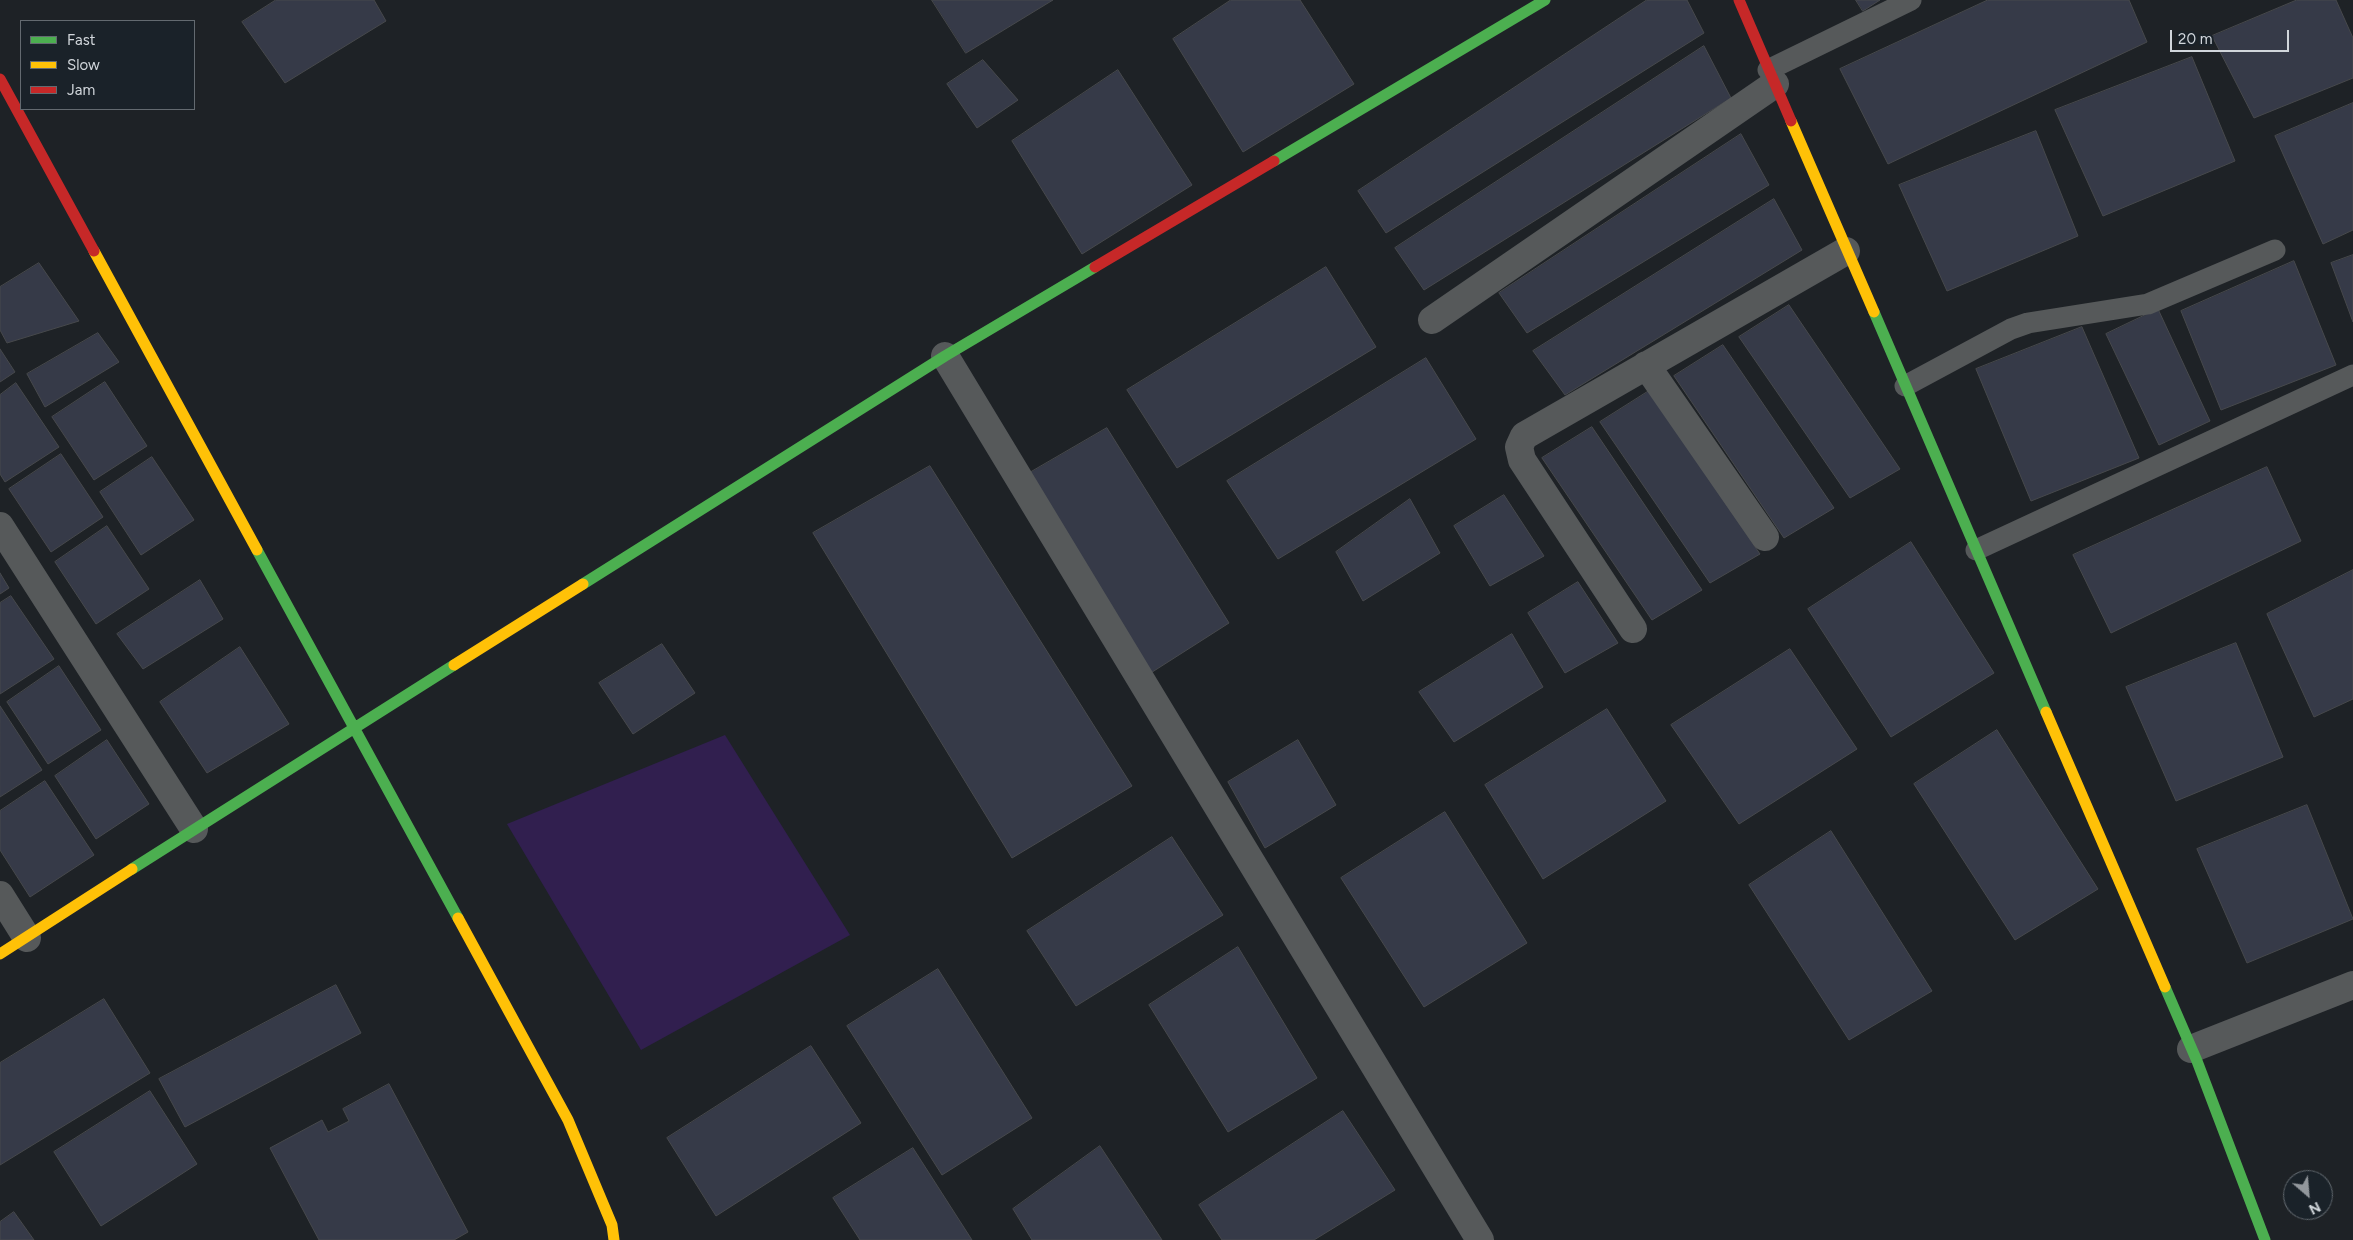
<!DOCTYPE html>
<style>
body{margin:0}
#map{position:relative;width:2353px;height:1240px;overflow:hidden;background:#1e2226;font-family:Figtree,sans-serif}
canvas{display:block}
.legend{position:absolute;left:20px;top:20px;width:175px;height:90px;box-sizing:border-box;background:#1a2229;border:1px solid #636a70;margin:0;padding:6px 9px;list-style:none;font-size:15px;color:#d1d6db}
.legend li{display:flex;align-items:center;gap:10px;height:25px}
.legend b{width:25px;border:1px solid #636a70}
.north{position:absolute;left:2283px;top:1170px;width:50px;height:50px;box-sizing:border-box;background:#1a2229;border:1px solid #636a70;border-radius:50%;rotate:153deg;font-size:14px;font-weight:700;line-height:20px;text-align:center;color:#d1d6db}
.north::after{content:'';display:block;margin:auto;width:18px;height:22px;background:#92979c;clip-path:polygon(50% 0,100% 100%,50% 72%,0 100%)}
.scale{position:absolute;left:2170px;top:30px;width:119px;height:22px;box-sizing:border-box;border:2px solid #d1d6db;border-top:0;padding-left:6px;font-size:15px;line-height:18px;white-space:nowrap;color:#d1d6db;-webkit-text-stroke:4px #1a2229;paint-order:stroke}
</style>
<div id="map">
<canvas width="2353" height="1240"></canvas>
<ul class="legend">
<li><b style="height:6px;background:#4caf50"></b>Fast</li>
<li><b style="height:6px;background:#ffc107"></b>Slow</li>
<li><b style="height:6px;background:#c62828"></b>Jam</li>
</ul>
<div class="north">N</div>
<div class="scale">20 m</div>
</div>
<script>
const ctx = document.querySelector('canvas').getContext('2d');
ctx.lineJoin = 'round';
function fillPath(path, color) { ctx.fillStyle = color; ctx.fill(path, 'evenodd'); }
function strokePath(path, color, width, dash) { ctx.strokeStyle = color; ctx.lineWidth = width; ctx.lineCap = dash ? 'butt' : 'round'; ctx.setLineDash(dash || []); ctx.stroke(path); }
const green = new Path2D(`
 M 725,735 L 850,935 L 641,1050 L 507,824 Z`);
const building = new Path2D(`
 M 276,0 L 374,0 L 386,21 L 285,83 L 242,22 Z
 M 932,0 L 1053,0 L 966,53 Z
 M 1231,0 L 1300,0 L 1354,84 L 1243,152 L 1173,39 Z
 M 1647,0 L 1687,0 L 1704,33 L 1386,233 L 1358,191 Z
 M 1856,0 L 1880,0 L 1863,11 Z
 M 1988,0 L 2129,0 L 2147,42 L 1888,164 L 1840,69 Z
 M 2297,0 L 2336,0 L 2353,38 L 2353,78 L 2254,118 L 2212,36 Z
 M 1704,46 L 1731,98 L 1424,290 L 1395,248 Z
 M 2192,57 L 2235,161 L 2103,216 L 2055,110 Z
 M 983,60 L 1018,100 L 977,128 L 947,84 Z
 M 1118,70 L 1192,185 L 1082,254 L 1012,141 Z
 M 2353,103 L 2353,230 L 2323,244 L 2275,136 Z
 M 2036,131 L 2078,236 L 1947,291 L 1899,185 Z
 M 1741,134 L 1769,185 L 1527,333 L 1499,293 Z
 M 1774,199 L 1802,250 L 1565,395 L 1533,351 Z
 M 2353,255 L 2353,322 L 2331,263 Z
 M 2294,261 L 2336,365 L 2221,410 L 2181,311 Z
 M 39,263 L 79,321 L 7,343 L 0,330 L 0,287 Z
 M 1326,267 L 1376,347 L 1177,468 L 1127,390 Z
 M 1789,305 L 1900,469 L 1850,498 L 1739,337 Z
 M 2158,309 L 2210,421 L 2159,445 L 2106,334 Z
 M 2082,327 L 2139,458 L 2031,501 L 1976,369 Z
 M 98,333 L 119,362 L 45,407 L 27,374 Z
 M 1723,345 L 1834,508 L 1784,538 L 1674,376 Z
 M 0,349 L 15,372 L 0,382 Z
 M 1426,358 L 1476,439 L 1278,559 L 1227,481 Z
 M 105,382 L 147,446 L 94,480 L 52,417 Z
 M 16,383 L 59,447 L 5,482 L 0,474 L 0,395 Z
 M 1649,391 L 1760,554 L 1710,583 L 1600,422 Z
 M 1592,427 L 1702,590 L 1652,620 L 1542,458 Z
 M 1107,428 L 1229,623 L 1146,676 L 1026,475 Z
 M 61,454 L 103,517 L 51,552 L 9,489 Z
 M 152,457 L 194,520 L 141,555 L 100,492 Z
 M 930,466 L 1132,786 L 1012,858 L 813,533 Z
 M 2267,467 L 2301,541 L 2111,633 L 2073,555 Z
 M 1504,495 L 1544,556 L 1490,586 L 1454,526 Z
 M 1410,499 L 1440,553 L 1363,601 L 1336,552 Z
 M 107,526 L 149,589 L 96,624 L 55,562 Z
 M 1911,542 L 1994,673 L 1891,737 L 1808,609 Z
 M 2353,570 L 2353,699 L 2314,717 L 2267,614 Z
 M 0,573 L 9,588 L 0,594 Z
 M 200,580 L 223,619 L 143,669 L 117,634 Z
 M 1578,582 L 1618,643 L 1565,673 L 1528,613 Z
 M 11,596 L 54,659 L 0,694 L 0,603 Z
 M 1512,634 L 1543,687 L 1454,742 L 1419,692 Z
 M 2236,643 L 2283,757 L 2176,801 L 2126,687 Z
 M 662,644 L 695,693 L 633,734 L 599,683 Z
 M 240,647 L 289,724 L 207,773 L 160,702 Z
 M 1790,649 L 1857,749 L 1739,824 L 1671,725 Z
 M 59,666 L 101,730 L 48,764 L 7,702 Z
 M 0,706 L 42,770 L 0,797 Z
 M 1607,709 L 1666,801 L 1543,879 L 1485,785 Z
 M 1997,730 L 2098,889 L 2015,940 L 1914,784 Z
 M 107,740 L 149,804 L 96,839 L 55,776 Z
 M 1298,740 L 1336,805 L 1265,848 L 1228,782 Z
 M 45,781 L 94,855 L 30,897 L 0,850 L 0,811 Z
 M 2307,805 L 2353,919 L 2247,963 L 2197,849 Z
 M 1445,812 L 1527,943 L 1424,1007 L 1341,878 Z
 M 1831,831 L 1932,991 L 1849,1040 L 1749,885 Z
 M 1172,837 L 1223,915 L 1076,1006 L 1027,931 Z
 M 1238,947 L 1317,1078 L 1228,1132 L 1149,1005 Z
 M 938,969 L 1032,1118 L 942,1175 L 847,1026 Z
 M 336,985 L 361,1033 L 185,1127 L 159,1079 Z
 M 104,999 L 150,1073 L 0,1165 L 0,1063 Z
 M 811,1046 L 861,1123 L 716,1216 L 667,1138 Z
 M 389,1084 L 468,1232 L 454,1240 L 319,1240 L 270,1148 L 322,1120 L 328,1132 L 349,1121 L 343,1109 Z
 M 150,1091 L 197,1164 L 101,1226 L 54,1152 Z
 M 1343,1111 L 1395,1190 L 1314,1240 L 1222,1240 L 1199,1205 Z
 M 1100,1146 L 1162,1240 L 1032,1240 L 1013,1209 Z
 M 913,1148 L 972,1240 L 860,1240 L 833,1198 Z
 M 14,1212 L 34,1240 L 0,1240 L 0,1222 Z`);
const lane = new Path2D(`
 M 1768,70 L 1911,0
 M 1905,386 L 2011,329 L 2028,323 L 2148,304 L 2275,250
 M 1976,550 L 2353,375`);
const street = new Path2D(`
 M 1432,320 L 1775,84
 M 945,356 L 1480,1240
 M 1646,365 L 1765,537
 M 0,526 L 194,829
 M 1633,629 L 1522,460 L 1519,447 L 1524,436 L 1846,251
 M 0,895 L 27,938
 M 2191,1049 L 2353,985`);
const fast = new Path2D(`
 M 1274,161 L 1545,0
 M 1874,312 L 2046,712
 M 257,550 L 458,918
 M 583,584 L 945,356 L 1095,267
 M 132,869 L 454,665
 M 2165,987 L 2197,1061 L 2265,1240`);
const slow = new Path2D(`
 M 1791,121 L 1874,312
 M 94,251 L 257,550
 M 454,665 L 583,584
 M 2046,712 L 2165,987
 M 458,918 L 568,1120 L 612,1225 L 614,1240
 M 0,954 L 132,869`);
const jam = new Path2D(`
 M 1739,0 L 1791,121
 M 0,79 L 94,251
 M 1095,267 L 1274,161`);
fillPath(green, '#311f4f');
fillPath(building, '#363a48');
strokePath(building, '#47494c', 1);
strokePath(lane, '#56595a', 21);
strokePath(street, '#56595a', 28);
strokePath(fast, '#4caf50', 11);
strokePath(slow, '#ffc107', 11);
strokePath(jam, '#c62828', 11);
</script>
